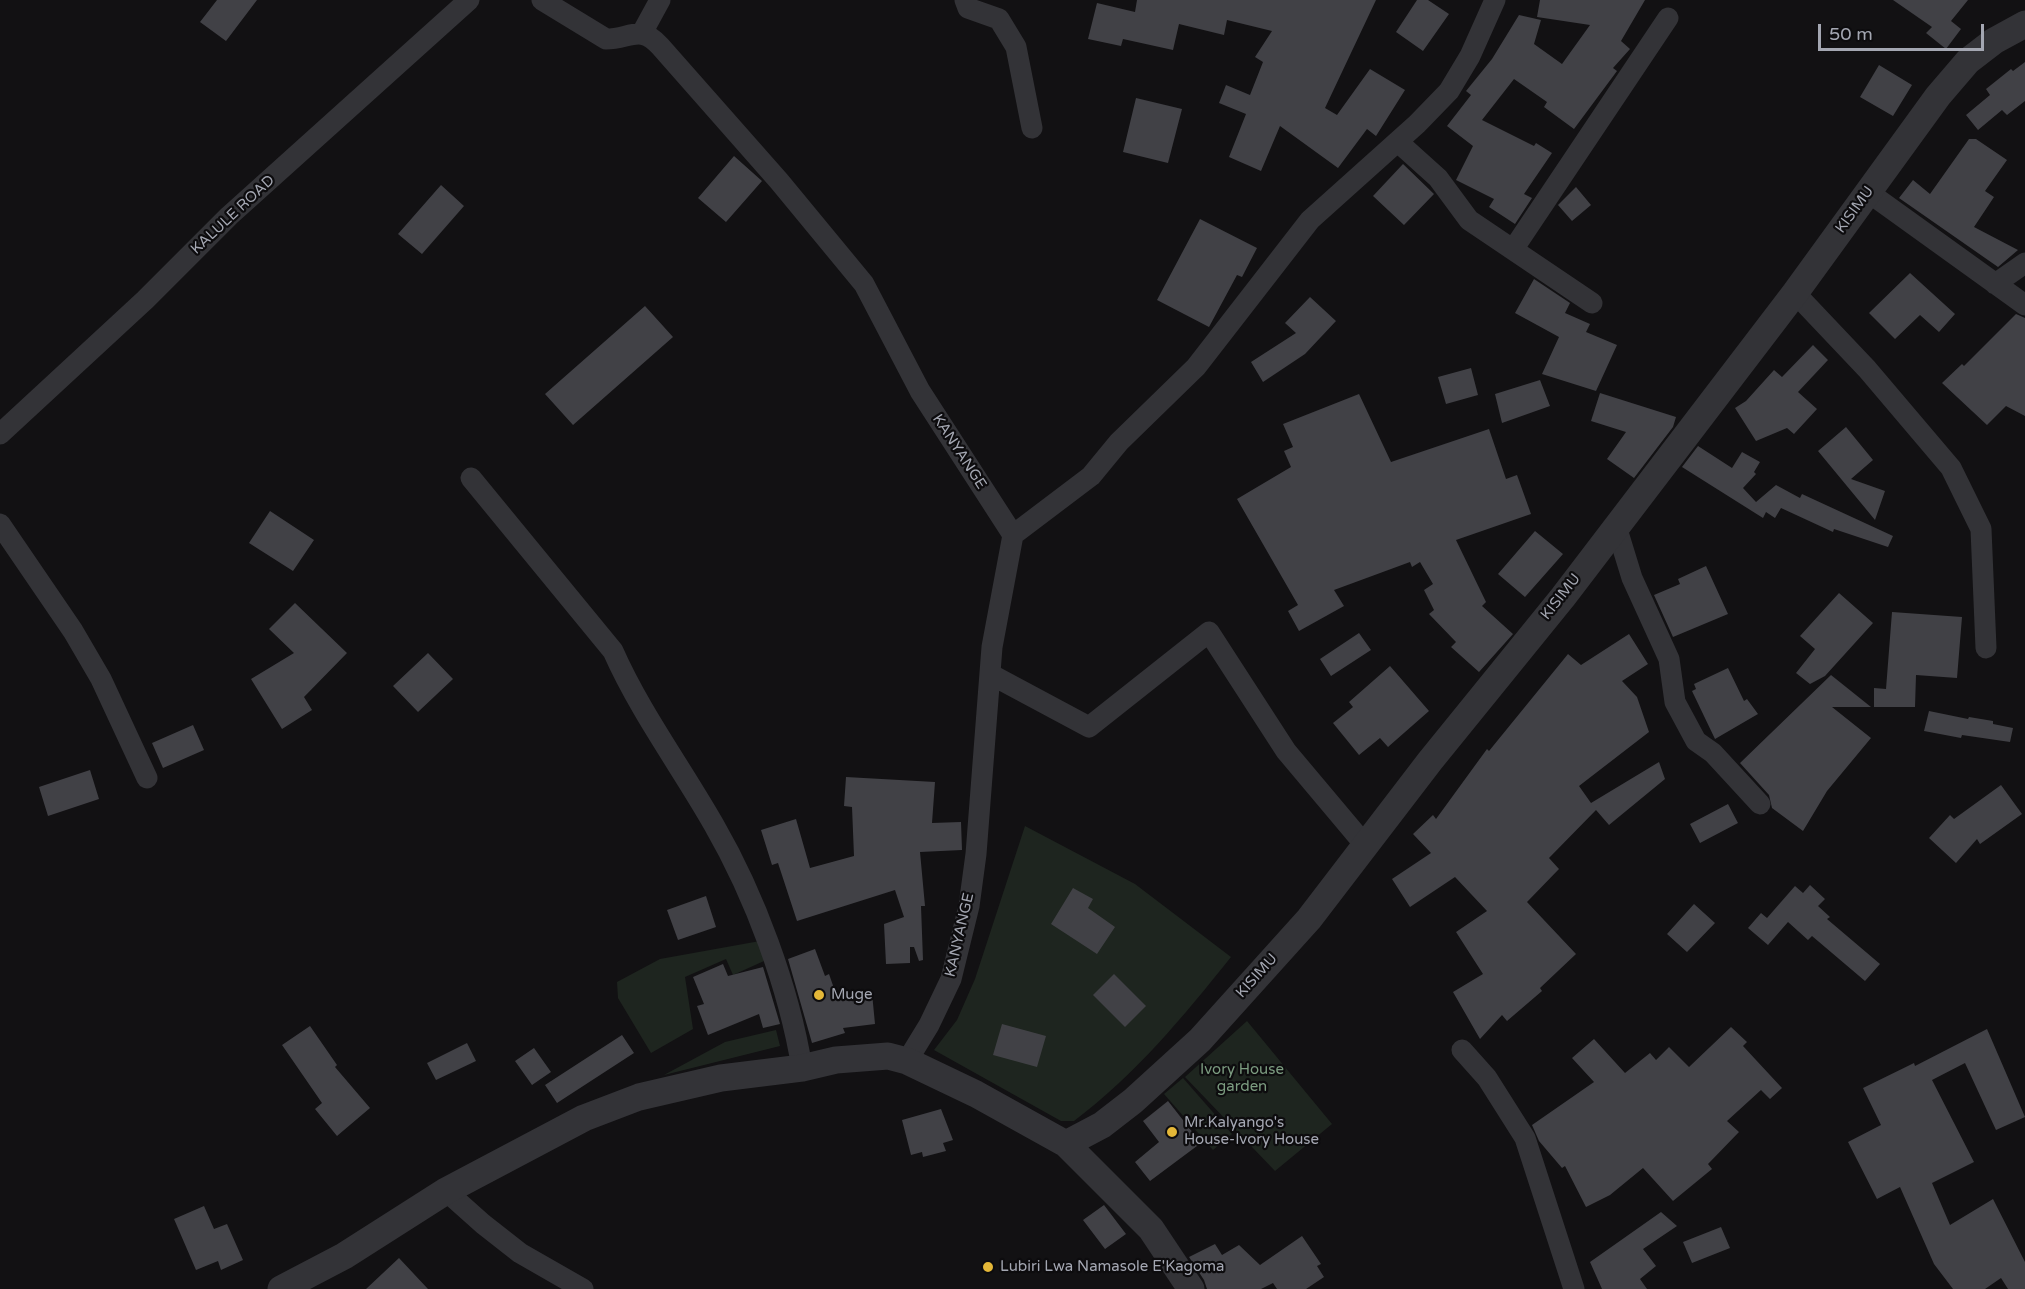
<!DOCTYPE html>
<style>
body{margin:0}
#map{position:relative;width:2025px;height:1289px;overflow:hidden;background:#121113;font-family:"Varela Round",sans-serif}
canvas{display:block}
.scale{position:absolute;left:1818px;top:24px;width:166px;height:27px;box-sizing:border-box;border:3px solid #a4a7b2;border-top:0;padding-left:8px;font-size:18px;line-height:21px;white-space:nowrap;color:#a4a7b2;-webkit-text-stroke:4px #0d0c0e;paint-order:stroke}
</style>
<div id="map">
<canvas width="2025" height="1289"></canvas>
<div class="scale">50 m</div>
</div>
<script>
const ctx = document.querySelector('canvas').getContext('2d');
ctx.lineJoin = 'round';
function fillPath(path, color) { ctx.fillStyle = color; ctx.fill(path, 'evenodd'); }
function strokePath(path, color, width, dash) { ctx.strokeStyle = color; ctx.lineWidth = width; ctx.lineCap = dash ? 'butt' : 'round'; ctx.setLineDash(dash || []); ctx.stroke(path); }
function drawText(font, color, halo, rows, align = 'center') {
  ctx.font = font + ' "Varela Round",sans-serif'; ctx.lineWidth = 4.5; ctx.setLineDash([]); ctx.textBaseline = 'middle'; ctx.strokeStyle = halo; ctx.fillStyle = color; for (const [text, x, y, turn = 0] of rows) {
    ctx.save(); ctx.translate(x, y); ctx.rotate((+turn || 0) * Math.PI / 180); ctx.textAlign = isNaN(turn) ? turn : align; if (halo) ctx.strokeText(text, 0, 0); ctx.fillText(text, 0, 0); ctx.restore();
  }
}
const green = new Path2D(`
 M 1025,826 L 1135,884 L 1231,957 C 1183,1017 1136,1074 1074,1121 L 1061,1121 L 934,1050 L 957,1020 L 975,979 Z
 M 760,941 L 764,961 L 733,975 L 726,959 L 685,977 L 693,1029 L 651,1053 L 618,998 L 617,982 L 660,959 Z
 M 1247,1021 L 1332,1124 L 1275,1171 L 1185,1077 Z
 M 776,1030 L 780,1046 L 664,1075 L 725,1042 Z
 M 1183,1078 L 1232,1134 L 1213,1150 L 1164,1094 Z`);
const building = new Path2D(`
 M 217,0 L 257,0 L 226,41 L 200,22 Z
 M 1137,0 L 1376,0 L 1325,108 L 1337,115 L 1370,69 L 1405,90 L 1376,136 L 1367,129 L 1338,168 L 1280,126 L 1261,171 L 1229,157 L 1246,114 L 1219,103 L 1226,85 L 1250,95 L 1263,62 L 1255,57 L 1272,31 L 1227,20 L 1224,35 L 1179,24 L 1173,50 L 1123,39 L 1121,46 L 1088,39 L 1097,3 L 1135,12 Z
 M 1417,0 L 1428,0 L 1449,14 L 1423,51 L 1396,32 Z
 M 1540,0 L 1645,0 L 1621,41 L 1630,49 L 1613,68 L 1617,71 L 1574,129 L 1544,107 L 1547,102 L 1514,79 L 1482,120 L 1534,146 L 1536,143 L 1552,153 L 1524,194 L 1532,198 L 1515,224 L 1489,207 L 1494,199 L 1456,180 L 1473,146 L 1447,126 L 1471,95 L 1466,91 L 1492,59 L 1519,15 L 1541,20 L 1534,44 L 1562,64 L 1590,25 L 1537,17 Z
 M 1893,0 L 1968,0 L 1951,21 L 1961,29 L 1946,49 L 1926,33 L 1932,27 Z
 M 2025,62 L 2025,101 L 2007,115 L 2002,110 L 1978,130 L 1966,115 L 1990,95 L 1986,89 L 2011,69 L 2013,71 Z
 M 1879,65 L 1912,85 L 1893,116 L 1860,97 Z
 M 1136,98 L 1182,109 L 1168,163 L 1123,152 Z
 M 1969,139 L 1976,139 L 2007,160 L 1985,191 L 1994,197 L 1974,227 L 2018,250 L 1998,267 L 1899,198 L 1913,180 L 1930,194 Z
 M 734,156 L 762,181 L 726,222 L 698,198 Z
 M 1403,164 L 1434,194 L 1404,225 L 1373,196 Z
 M 441,185 L 464,206 L 422,254 L 398,234 Z
 M 1576,187 L 1591,205 L 1572,221 L 1558,205 Z
 M 1200,219 L 1257,248 L 1242,277 L 1237,275 L 1209,327 L 1157,300 Z
 M 1910,273 L 1955,314 L 1939,332 L 1920,315 L 1895,339 L 1869,313 Z
 M 1534,279 L 1570,303 L 1565,313 L 1590,324 L 1586,332 L 1617,345 L 1596,391 L 1542,374 L 1559,337 L 1515,313 Z
 M 1310,297 L 1336,321 L 1305,354 L 1263,382 L 1251,362 L 1296,333 L 1285,323 Z
 M 645,306 L 673,337 L 573,425 L 545,394 Z
 M 2016,314 L 2025,318 L 2025,416 L 2006,406 L 1987,425 L 1942,383 L 1962,364 L 1964,366 Z
 M 1813,345 L 1828,360 L 1798,392 L 1817,409 L 1794,434 L 1787,428 L 1756,441 L 1735,408 L 1746,401 L 1774,370 L 1782,377 Z
 M 1471,368 L 1478,395 L 1446,404 L 1438,377 Z
 M 1540,380 L 1550,406 L 1502,423 L 1495,394 Z
 M 1600,393 L 1676,417 L 1673,427 L 1634,478 L 1607,459 L 1626,432 L 1591,421 Z
 M 1359,394 L 1391,462 L 1489,429 L 1506,479 L 1517,475 L 1531,514 L 1456,540 L 1486,602 L 1482,606 L 1513,634 L 1479,672 L 1451,647 L 1456,642 L 1429,614 L 1434,610 L 1424,590 L 1433,584 L 1420,562 L 1412,567 L 1410,562 L 1334,590 L 1344,606 L 1299,631 L 1288,611 L 1298,605 L 1237,499 L 1291,467 L 1284,451 L 1293,447 L 1283,424 Z
 M 1846,427 L 1873,460 L 1851,479 L 1885,491 L 1875,520 L 1818,451 Z
 M 1698,446 L 1732,468 L 1742,452 L 1760,462 L 1754,472 L 1756,474 L 1743,488 L 1756,502 L 1776,485 L 1800,498 L 1802,494 L 1893,536 L 1888,547 L 1834,529 L 1833,532 L 1781,508 L 1775,518 L 1766,512 L 1763,518 L 1682,467 Z
 M 270,511 L 314,540 L 293,571 L 249,543 Z
 M 1535,531 L 1563,554 L 1525,597 L 1498,574 Z
 M 1706,566 L 1728,614 L 1673,637 L 1654,595 L 1680,584 L 1678,579 Z
 M 1839,593 L 1873,623 L 1825,676 L 1810,684 L 1796,673 L 1815,649 L 1800,636 Z
 M 295,603 L 347,653 L 304,697 L 312,710 L 282,729 L 251,679 L 294,653 L 269,629 Z
 M 1892,612 L 1962,617 L 1957,678 L 1916,675 L 1915,707 L 1874,707 L 1874,688 L 1886,689 Z
 M 1359,633 L 1371,650 L 1331,676 L 1320,659 Z
 M 1629,634 L 1648,664 L 1622,681 L 1637,697 L 1649,732 L 1579,786 L 1591,803 L 1659,762 L 1665,779 L 1609,825 L 1596,810 L 1549,858 L 1559,869 L 1527,902 L 1576,954 L 1540,988 L 1542,991 L 1507,1021 L 1502,1015 L 1480,1039 L 1453,992 L 1483,974 L 1456,932 L 1487,911 L 1455,877 L 1410,907 L 1392,879 L 1431,853 L 1413,834 L 1433,815 L 1436,819 L 1487,749 L 1489,751 L 1568,654 L 1581,665 Z
 M 428,653 L 453,679 L 418,712 L 393,686 Z
 M 1390,666 L 1429,711 L 1388,747 L 1380,738 L 1359,755 L 1333,723 L 1353,707 L 1349,702 Z
 M 1728,668 L 1744,701 L 1747,699 L 1758,714 L 1715,739 L 1692,691 L 1696,689 L 1694,684 Z
 M 1831,675 L 1871,707 L 1832,707 L 1871,738 L 1827,791 L 1803,831 L 1772,808 L 1769,795 L 1740,763 Z
 M 1929,711 L 1968,719 L 1969,717 L 1993,721 L 1993,724 L 2013,728 L 2010,742 L 1962,735 L 1961,738 L 1924,731 Z
 M 193,725 L 204,750 L 163,768 L 152,743 Z
 M 90,770 L 99,799 L 48,816 L 39,787 Z
 M 846,777 L 935,782 L 932,823 L 961,822 L 962,850 L 920,852 L 925,906 L 921,906 L 923,960 L 919,961 L 914,947 L 910,947 L 910,963 L 886,964 L 884,924 L 904,917 L 895,890 L 797,921 L 778,863 L 772,865 L 761,830 L 796,819 L 810,868 L 854,856 L 852,807 L 844,806 Z
 M 2001,785 L 2022,814 L 1980,844 L 1977,839 L 1956,863 L 1929,838 L 1950,815 L 1954,819 Z
 M 1728,804 L 1738,823 L 1700,843 L 1690,824 Z
 M 1810,885 L 1825,899 L 1818,906 L 1830,917 L 1827,919 L 1880,964 L 1865,981 L 1812,936 L 1808,940 L 1788,922 L 1768,945 L 1748,928 L 1761,913 L 1767,918 L 1795,886 L 1803,893 Z
 M 1073,888 L 1093,899 L 1088,908 L 1115,927 L 1097,954 L 1051,924 Z
 M 706,896 L 716,927 L 678,940 L 667,910 Z
 M 1694,904 L 1715,923 L 1687,952 L 1667,934 Z
 M 815,949 L 825,976 L 829,974 L 837,997 L 872,993 L 875,1024 L 843,1028 L 845,1033 L 812,1043 L 788,959 Z
 M 723,964 L 728,976 L 763,967 L 780,1024 L 763,1028 L 759,1014 L 708,1035 L 697,1006 L 704,1004 L 693,977 Z
 M 1114,974 L 1146,1006 L 1125,1027 L 1093,995 Z
 M 1002,1024 L 1046,1036 L 1037,1067 L 993,1055 Z
 M 310,1026 L 337,1065 L 335,1067 L 370,1108 L 337,1136 L 315,1109 L 322,1103 L 282,1045 Z
 M 1731,1027 L 1747,1042 L 1743,1046 L 1782,1088 L 1770,1099 L 1761,1090 L 1727,1121 L 1739,1132 L 1708,1164 L 1712,1169 L 1673,1201 L 1643,1168 L 1610,1195 L 1586,1207 L 1565,1166 L 1562,1168 L 1539,1141 L 1532,1125 L 1594,1082 L 1572,1058 L 1594,1039 L 1625,1073 L 1650,1053 L 1656,1060 L 1669,1047 L 1689,1067 Z
 M 1987,1029 L 2025,1117 L 1996,1130 L 1965,1063 L 1932,1080 L 1974,1162 L 1932,1183 L 1950,1225 L 1993,1199 L 2025,1262 L 2025,1289 L 2008,1289 L 2001,1278 L 1985,1289 L 1953,1289 L 1934,1264 L 1900,1187 L 1877,1199 L 1848,1142 L 1881,1125 L 1863,1088 L 1914,1063 L 1915,1066 Z
 M 622,1035 L 634,1053 L 557,1103 L 545,1085 Z
 M 467,1043 L 476,1061 L 436,1080 L 427,1063 Z
 M 534,1048 L 551,1072 L 532,1085 L 515,1061 Z
 M 1168,1101 L 1201,1143 L 1150,1181 L 1135,1162 L 1159,1142 L 1143,1121 Z
 M 941,1109 L 953,1140 L 943,1143 L 946,1151 L 923,1157 L 922,1152 L 911,1155 L 902,1120 Z
 M 1104,1205 L 1126,1234 L 1105,1249 L 1083,1220 Z
 M 204,1206 L 214,1229 L 227,1224 L 243,1260 L 221,1270 L 218,1261 L 196,1270 L 174,1219 Z
 M 1661,1212 L 1677,1226 L 1643,1249 L 1656,1266 L 1640,1279 L 1647,1289 L 1602,1289 L 1590,1262 Z
 M 1721,1227 L 1730,1248 L 1692,1263 L 1683,1242 Z
 M 1302,1236 L 1321,1264 L 1317,1266 L 1324,1277 L 1306,1289 L 1277,1289 L 1273,1283 L 1261,1289 L 1207,1289 L 1204,1280 L 1189,1257 L 1215,1244 L 1222,1255 L 1239,1245 L 1260,1265 Z
 M 399,1258 L 428,1289 L 366,1289 Z`);
const minor = new Path2D(`
 M 542,0 L 606,39 C 630,39 640,24 660,46 L 779,181 L 864,284 L 920,391 L 1013,535 L 992,647 L 976,854 L 969,906 L 951,979 L 929,1025 L 907,1061
 M 965,0 L 968,8 L 999,19 L 1016,47 L 1032,128
 M 642,33 L 660,0
 M 1398,142 L 1438,178 L 1469,220 L 1592,303
 M 1868,192 L 2025,305
 M 1514,248 L 1668,18
 M 1995,284 L 2025,263
 M 1795,293 L 1867,369 L 1951,468 L 1981,529 L 1986,648
 M 0,434 L 145,300 L 229,216 L 469,0
 M 471,478 L 613,651 C 640,712 681,767 714,825 C 755,896 789,988 802,1068
 M 0,524 L 73,631 L 101,679 L 147,778
 M 1616,526 L 1632,578 L 1669,659 L 1675,702 L 1696,741 L 1713,753 L 1760,804
 M 1013,535 L 1091,476 L 1119,442 L 1196,367 L 1310,220 L 1417,124 L 1449,91 L 1470,56 L 1495,0
 M 990,674 L 1089,727 L 1209,632 L 1286,751 L 1365,845
 M 1462,1050 L 1487,1078 L 1525,1138 L 1574,1289
 M 446,1191 L 483,1224 L 520,1253 L 583,1289`);
const tertiary = new Path2D(`
 M 1066,1144 L 1102,1125 L 1133,1101 L 1200,1040 L 1309,919 L 1430,761 L 1563,597 L 1795,293 L 1938,96 L 1968,61 L 1994,41 L 2025,24
 M 281,1289 L 344,1256 L 446,1191 L 584,1118 L 639,1097 L 721,1078 L 802,1068 L 836,1060 L 888,1056 L 907,1061 L 976,1094 L 1066,1144 L 1151,1229 L 1191,1289`);
const markers = [
 [819,995,6,"#e4b738"],
 [1172,1132,6,"#e4b738"],
 [988,1267,6,"#e4b738"]
];
const streetNames = [
 ["KISIMU",1855,210,-54],
 ["KALULE ROAD",233,215,-43],
 ["KANYANGE",959,452,57],
 ["KISIMU",1561,597,-52],
 ["KANYANGE",960,935,-77],
 ["KISIMU",1257,976,-48]
];
const poiNames = [
 ["Muge",831,995],
 ["Mr.Kalyango's",1184,1123],
 ["House-Ivory House",1184,1140],
 ["Lubiri Lwa Namasole E'Kagoma",1000,1267]
];
const parkNames = [
 ["Ivory House",1242,1070],
 ["garden",1242,1087]
];
fillPath(green, '#1e251f');
fillPath(building, '#414146');
strokePath(minor, '#333337', 21);
strokePath(tertiary, '#333337', 27);
for (const [x, y, r, color] of markers) { const dot = new Path2D(); dot.arc(x, y, r, 0, 2 * Math.PI); ctx.fillStyle = color; ctx.fill(dot); strokePath(dot, '#0d0c0e', 2); }
drawText('15px', '#a4a7b2', '#0d0c0e', streetNames);
drawText('15px', '#a4a7b2', '#0d0c0e', poiNames, 'left');
drawText('15px', '#7c9c80', '#0d0c0e', parkNames);
</script>
